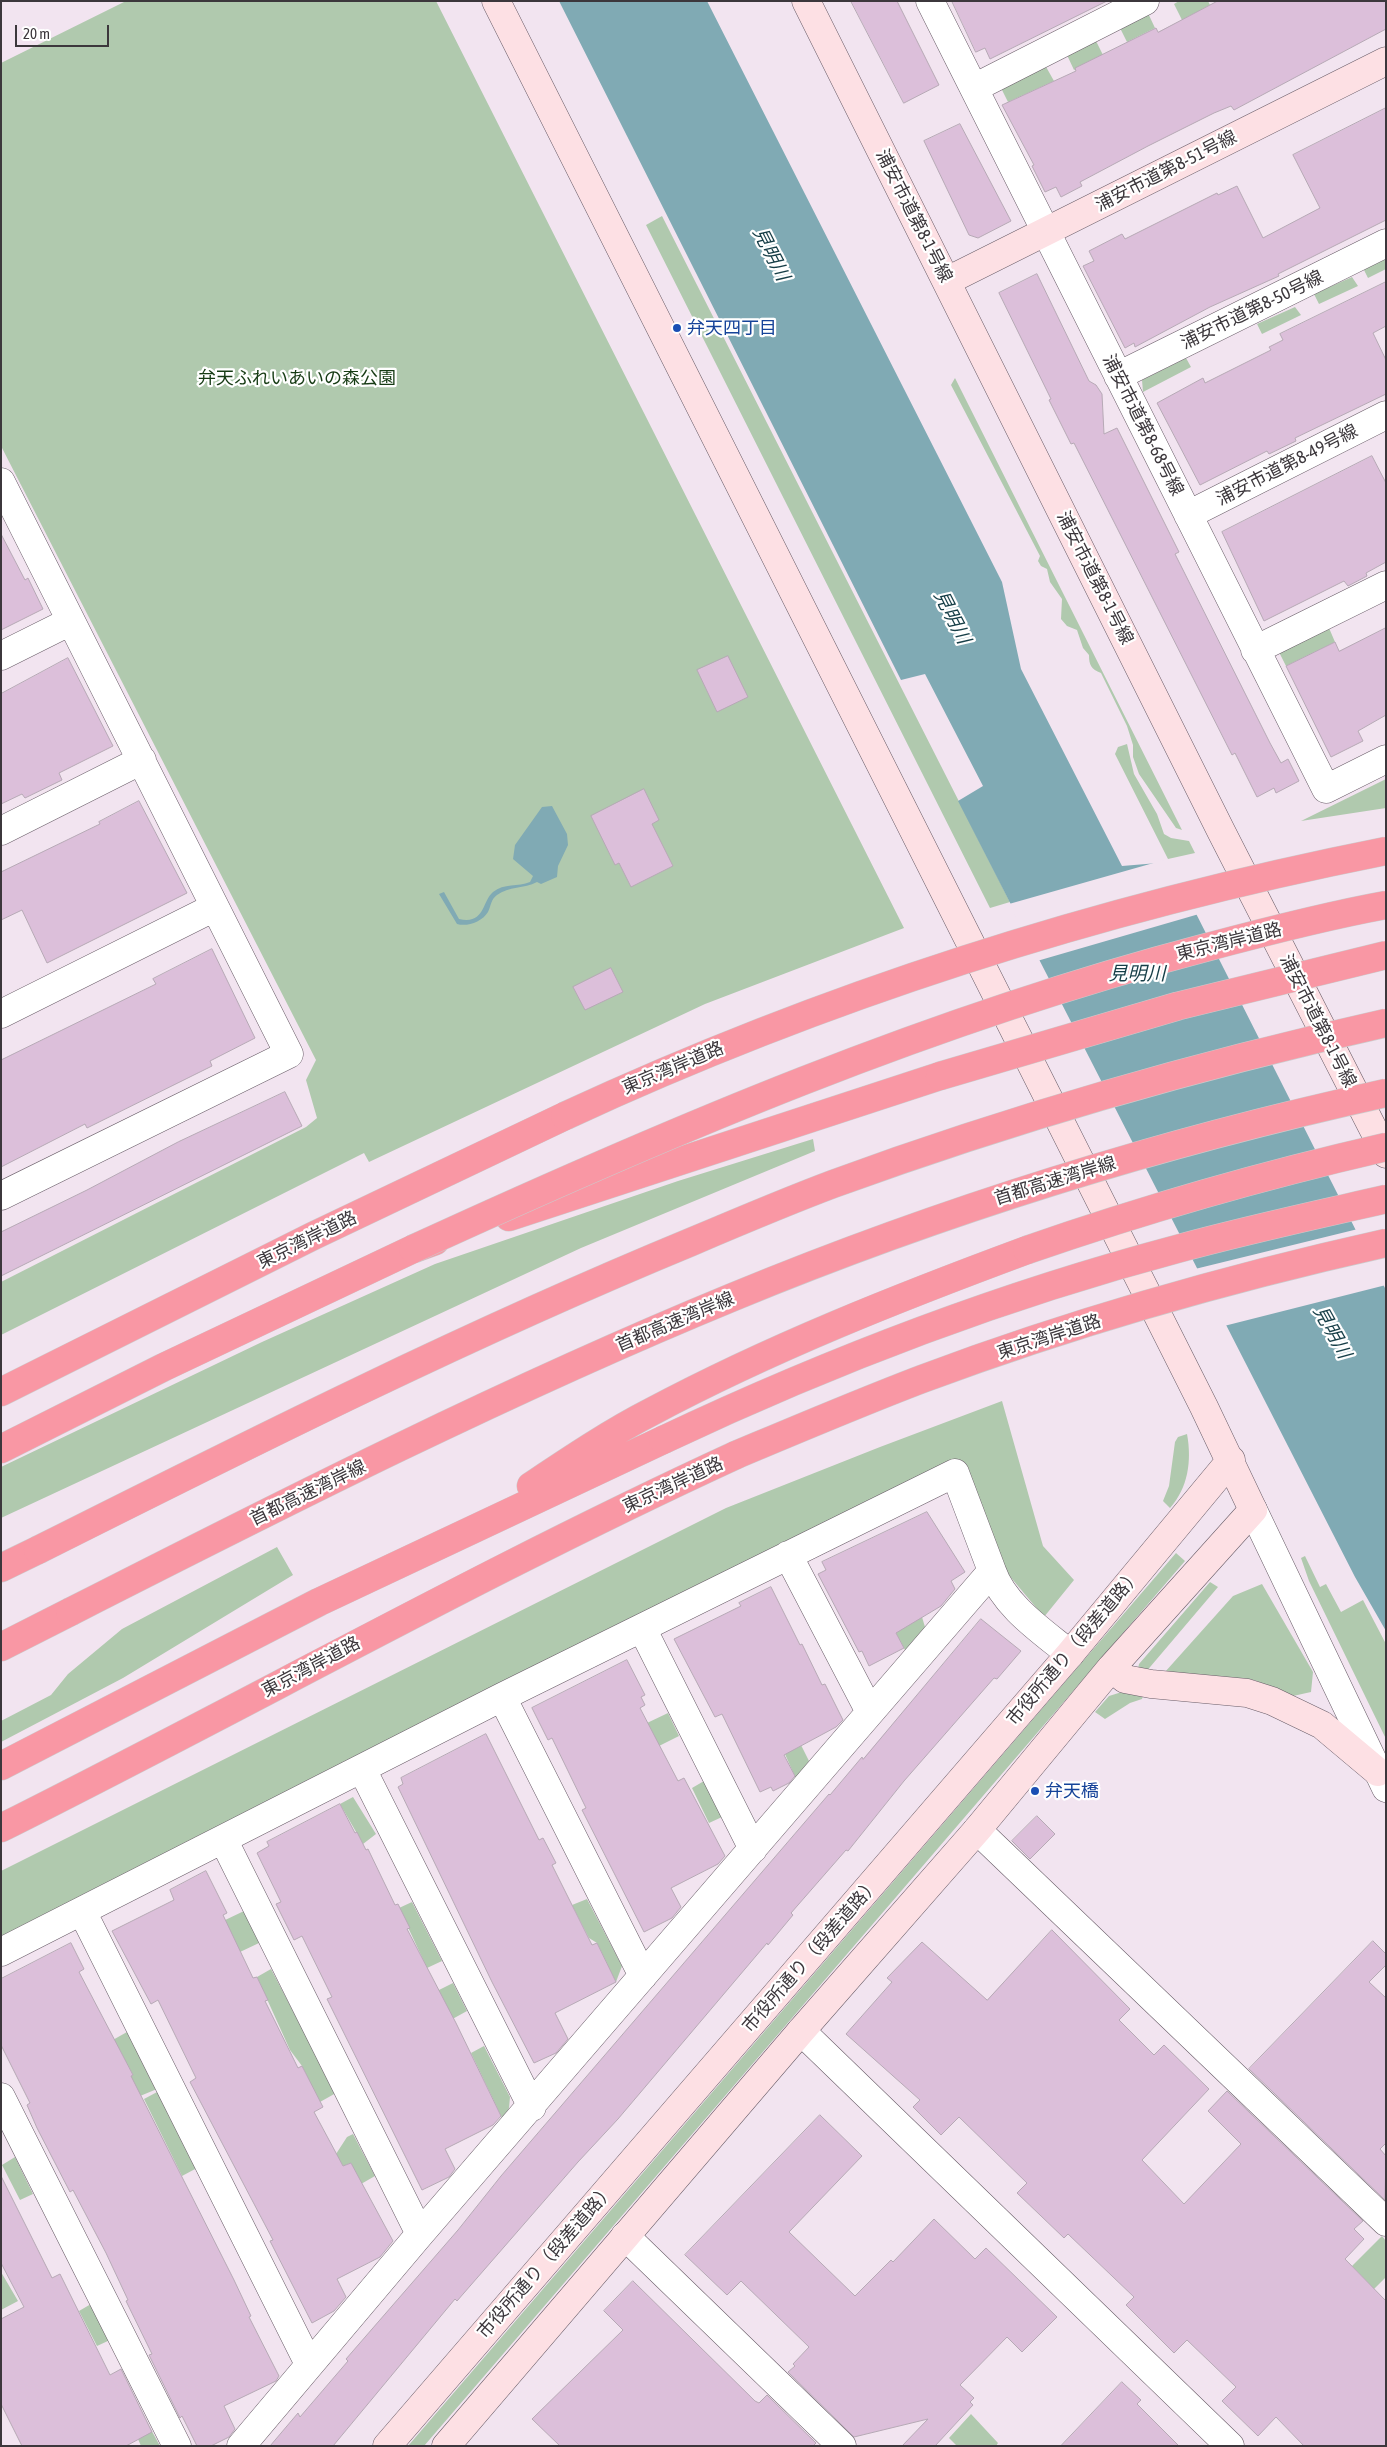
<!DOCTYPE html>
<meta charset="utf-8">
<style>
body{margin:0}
#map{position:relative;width:1387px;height:2447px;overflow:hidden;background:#f2e4f0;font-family:"Asap Condensed",sans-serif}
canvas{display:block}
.frame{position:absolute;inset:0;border:2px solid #3c373c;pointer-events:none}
.scale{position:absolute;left:15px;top:25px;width:94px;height:22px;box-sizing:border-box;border:2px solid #3c373c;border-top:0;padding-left:6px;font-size:15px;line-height:18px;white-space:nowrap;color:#3c373c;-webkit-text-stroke:4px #fff;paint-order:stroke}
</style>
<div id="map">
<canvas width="1387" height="2447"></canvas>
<div class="frame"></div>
<div class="scale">20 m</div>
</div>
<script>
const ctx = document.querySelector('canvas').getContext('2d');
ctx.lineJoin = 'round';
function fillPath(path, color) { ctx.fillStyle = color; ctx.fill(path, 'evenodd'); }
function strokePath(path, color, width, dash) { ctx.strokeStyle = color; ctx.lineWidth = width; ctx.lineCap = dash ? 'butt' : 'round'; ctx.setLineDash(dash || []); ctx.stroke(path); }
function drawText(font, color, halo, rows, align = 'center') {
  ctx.font = font + ' "Asap Condensed","Noto Sans JP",sans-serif'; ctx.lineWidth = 4.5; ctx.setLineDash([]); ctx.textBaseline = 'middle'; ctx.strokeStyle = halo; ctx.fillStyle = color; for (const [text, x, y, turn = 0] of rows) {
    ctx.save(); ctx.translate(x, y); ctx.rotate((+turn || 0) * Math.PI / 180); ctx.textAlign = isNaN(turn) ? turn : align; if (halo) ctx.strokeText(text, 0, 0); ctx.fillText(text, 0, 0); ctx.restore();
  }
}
const green = new Path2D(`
 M 126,1 L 436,1 L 904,928 L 705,1004 L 369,1162 L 364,1153 L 1,1335 L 1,1282 L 306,1127 L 317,1118 L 306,1080 L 316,1060 L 1,446 L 1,63 Z
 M 1179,1 L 1208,1 L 1210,5 L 1182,20 L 1174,4 Z
 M 1147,11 L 1155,28 L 1127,42 L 1119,26 Z
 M 1095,39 L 1103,55 L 1074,70 L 1067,55 Z
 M 1045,65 L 1054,81 L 1008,102 L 1000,86 Z
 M 662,216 L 1010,902 L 990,908 L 646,225 Z
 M 1386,258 L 1386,269 L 1368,278 L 1363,268 Z
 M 1352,277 L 1358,286 L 1319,304 L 1314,294 Z
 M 1295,307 L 1301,315 L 1262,334 L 1257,324 Z
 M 1186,358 L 1191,367 L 1143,392 L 1142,380 Z
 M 955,378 L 1182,830 L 1176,828 L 1139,774 L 1133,757 L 1133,745 L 1127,726 L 1101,673 C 1091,669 1089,665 1089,655 L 1083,648 L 1077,630 L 1067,626 L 1061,619 L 1062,599 L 1050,582 L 1047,569 L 1041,566 L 1038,561 L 1040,556 L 951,385 Z
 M 1329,628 L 1335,642 L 1286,666 L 1279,652 Z
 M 1127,744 L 1134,774 L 1157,814 L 1164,834 L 1171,838 L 1189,841 L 1195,853 L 1168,859 L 1115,754 L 1118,747 Z
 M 1386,779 L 1386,808 L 1301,821 Z
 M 813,1139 L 815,1151 L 581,1248 L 1,1518 L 1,1467 L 262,1342 L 435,1264 L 678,1181 Z
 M 1002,1401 L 1043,1546 L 1074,1580 L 1044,1617 L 1002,1567 L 957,1459 L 1,1939 L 1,1871 L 726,1508 L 880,1447 Z
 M 1187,1434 C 1192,1461 1188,1488 1170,1508 L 1163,1501 L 1169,1486 L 1175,1442 L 1178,1437 Z
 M 277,1547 L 293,1575 L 123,1678 L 1,1742 L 1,1721 L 51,1695 L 68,1674 L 122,1629 Z
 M 1176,1553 L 1185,1561 L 424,2446 L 408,2446 Z
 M 1305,1556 L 1320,1587 L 1326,1584 L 1341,1612 L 1363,1600 L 1386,1644 L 1386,1739 L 1309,1581 L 1301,1558 Z
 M 900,1581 L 922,1617 L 925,1627 L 906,1652 L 882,1606 Z
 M 1210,1582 L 1218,1587 L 1145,1673 L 1138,1669 L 1139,1664 Z
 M 1262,1584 L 1313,1672 L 1311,1692 L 1293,1696 L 1254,1680 L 1165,1672 L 1233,1596 Z
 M 747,1637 L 809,1761 L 796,1779 L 781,1745 Z
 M 1125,1691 L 1144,1693 L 1142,1699 L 1130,1703 L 1105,1719 L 1095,1712 L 1109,1696 Z
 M 668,1713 L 679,1736 L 659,1746 L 647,1723 Z
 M 704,1781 L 722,1817 L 709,1823 L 692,1788 Z
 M 353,1797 L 376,1834 L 363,1844 L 340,1804 Z
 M 587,1899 L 622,1966 L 616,1982 L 597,1943 L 589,1938 L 572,1905 Z
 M 412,1902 L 442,1961 L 427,1968 L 399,1908 Z
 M 244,1911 L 259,1943 L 240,1952 L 221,1922 Z
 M 271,1969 L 336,2093 L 320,2102 L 302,2066 L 290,2050 L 257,1977 Z
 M 453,1983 L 467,2011 L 447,2022 L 433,1993 Z
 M 127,2032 L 157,2089 L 128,2101 L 119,2082 L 133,2075 L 118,2047 L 95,2050 Z
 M 484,2046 L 510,2097 L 509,2108 L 503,2120 L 471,2053 Z
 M 159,2091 L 197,2168 L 182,2176 L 144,2099 Z
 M 353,2134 L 375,2176 L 361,2184 L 351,2163 L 343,2166 L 336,2154 L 347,2137 Z
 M 15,2157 L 33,2194 L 20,2200 L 2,2165 Z
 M 1382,2236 L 1386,2241 L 1386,2277 L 1374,2289 L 1352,2266 Z
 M 1,2272 L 18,2301 L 1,2310 Z
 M 91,2304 L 110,2340 L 97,2346 L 79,2311 Z
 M 971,2414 L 998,2443 L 996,2446 L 957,2446 L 949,2438 Z
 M 143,2415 L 160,2446 L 141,2446 L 138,2439 Z`);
const water = new Path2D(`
 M 559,1 L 707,1 L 1002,582 L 1021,669 L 1122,866 L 1170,862 L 1386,1290 L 1386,1631 L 1355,1577 L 958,801 L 983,786 L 925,674 L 901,680 Z
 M 552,806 L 567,834 L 568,845 L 558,866 L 557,877 L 541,884 L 537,882 C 524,889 509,886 497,895 C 491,899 491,906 488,912 C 482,922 467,927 457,924 L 439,894 L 444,892 L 459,919 C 485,925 482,901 493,892 C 504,883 518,887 530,882 L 533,876 L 513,859 L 515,845 L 542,807 Z`);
const pier = new Path2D(`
 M 1164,860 L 1172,860 L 1199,914 L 1037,961 L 1009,904 Z
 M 1358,1229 L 1386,1285 L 1224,1326 L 1195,1269 Z`);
const building = new Path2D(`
 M 851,1 L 897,1 L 939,85 L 904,103 Z
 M 952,1 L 1107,1 L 990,59 L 985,48 L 976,52 Z
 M 1218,1 L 1386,1 L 1386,29 L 1234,110 L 1231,106 L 1214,113 L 1148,146 L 1080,182 L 1082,186 L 1061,197 L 1056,187 L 1045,192 L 1032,166 L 1034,165 L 1002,105 L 1076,71 L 1075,68 L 1156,28 L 1158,32 Z
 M 1386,108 L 1386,220 L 1278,274 L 1279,276 L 1210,307 L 1135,347 L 1134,343 L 1125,348 L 1083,266 L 1094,261 L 1089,251 L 1122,234 L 1125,239 L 1217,193 L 1218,195 L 1237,186 L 1263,238 L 1320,208 L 1293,155 Z
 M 960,124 L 1011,221 L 978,238 L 969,235 L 924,141 Z
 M 1037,274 L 1089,381 L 1096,385 L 1102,394 L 1104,434 L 1117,428 L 1179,552 L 1175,554 L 1270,743 L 1281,763 L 1288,759 L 1299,781 L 1276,793 L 1274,788 L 1257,797 L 1235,753 L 1232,755 L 1074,443 L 1071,444 L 1049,400 L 1051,399 L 999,293 Z
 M 1386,282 L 1386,326 L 1373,333 L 1386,360 L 1386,394 L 1295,438 L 1296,441 L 1269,454 L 1267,451 L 1200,485 L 1157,403 L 1203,378 L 1205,383 L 1271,350 L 1269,347 L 1283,340 L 1280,334 Z
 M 1372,456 L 1386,483 L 1386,562 L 1366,573 L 1367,576 L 1348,586 L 1344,581 L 1264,621 L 1222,532 Z
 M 1,534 L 25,580 L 28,578 L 43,609 L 1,630 Z
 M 1386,628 L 1386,715 L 1358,731 L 1363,741 L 1331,757 L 1286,666 L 1335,642 L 1339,651 Z
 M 728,656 L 748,697 L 717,712 L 697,670 Z
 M 68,658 L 113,746 L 59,773 L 62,780 L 25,798 L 22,794 L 1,804 L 1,694 Z
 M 644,789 L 659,820 L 652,824 L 673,866 L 631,887 L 619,863 L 615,865 L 591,816 Z
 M 139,801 L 187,893 L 47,963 L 22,910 L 1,920 L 1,872 L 100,824 L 99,822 Z
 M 212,949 L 255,1038 L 210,1061 L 212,1066 L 87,1128 L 85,1124 L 1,1167 L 1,1060 L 156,984 L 153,979 Z
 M 611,968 L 623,992 L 585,1010 L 573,987 Z
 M 285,1092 L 302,1126 L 1,1276 L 1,1232 L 87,1190 L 178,1142 Z
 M 927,1512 L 965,1572 L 951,1581 L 955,1589 L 941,1606 L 896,1633 L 904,1648 L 869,1666 L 862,1651 L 859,1652 L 818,1574 L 826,1570 L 822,1562 Z
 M 771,1587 L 800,1645 L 802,1644 L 822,1685 L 825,1684 L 843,1720 L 836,1727 L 784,1755 L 795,1776 L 789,1783 L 773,1791 L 771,1787 L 760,1792 L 722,1714 L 715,1717 L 674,1639 L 741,1606 L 739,1603 Z
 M 981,1619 L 1021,1651 L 997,1679 L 994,1678 L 904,1781 L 848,1851 L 846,1850 L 791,1913 L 793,1915 L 768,1945 L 767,1943 L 618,2119 L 578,2162 L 457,2301 L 455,2299 L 333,2446 L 270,2446 L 298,2413 L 300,2417 L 348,2361 L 346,2359 L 458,2230 L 501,2176 L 829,1794 L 830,1795 L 862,1757 L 863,1759 Z
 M 627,1660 L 645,1695 L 641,1697 L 645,1705 L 640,1708 L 678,1781 L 684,1778 L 725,1856 L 718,1864 L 671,1888 L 681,1907 L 672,1918 L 644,1932 L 582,1810 L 586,1808 L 552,1738 L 548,1740 L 532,1708 Z
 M 486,1734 L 539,1840 L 543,1838 L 556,1863 L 552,1865 L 592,1945 L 597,1943 L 616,1982 L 555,2013 L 568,2039 L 556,2053 L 534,2063 L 492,1982 L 398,1787 L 403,1784 L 401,1778 Z
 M 340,1804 L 355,1833 L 357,1832 L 366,1850 L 368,1849 L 395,1905 L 398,1904 L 410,1928 L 407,1929 L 456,2023 L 501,2116 L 493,2125 L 445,2149 L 455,2169 L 449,2177 L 422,2190 L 327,1999 L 332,1997 L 302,1936 L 294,1940 L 276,1904 L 281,1902 L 257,1853 L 269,1846 L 267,1842 Z
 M 1037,1816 L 1055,1834 L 1030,1859 L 1012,1841 Z
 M 206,1871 L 227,1913 L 223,1915 L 253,1978 L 257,1977 L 268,2000 L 265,2001 L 298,2068 L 302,2066 L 323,2107 L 314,2112 L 343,2166 L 351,2163 L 393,2241 L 380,2257 L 337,2279 L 346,2297 L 334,2311 L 312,2323 L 270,2241 L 273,2240 L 190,2082 L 196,2078 L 158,2000 L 151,2004 L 112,1931 L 174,1900 L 170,1890 Z
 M 1052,1930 L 1130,2009 L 1119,2020 L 1154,2055 L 1164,2045 L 1209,2089 L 1142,2160 L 1184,2204 L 1241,2144 L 1208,2111 L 1227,2091 L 1363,2221 L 1354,2229 L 1364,2239 L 1345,2259 L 1386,2301 L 1386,2446 L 1304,2446 L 1276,2417 L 1258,2436 L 1222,2401 L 1236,2387 L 1187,2340 L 1174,2353 L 1126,2305 L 1134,2297 L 1068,2234 L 1064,2238 L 1017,2193 L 1027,2183 L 959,2117 L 941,2135 L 913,2107 L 920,2100 L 846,2034 L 892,1982 L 887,1978 L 922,1942 L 987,2000 Z
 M 1373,1941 L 1386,1954 L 1386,1965 L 1369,1982 L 1386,1998 L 1386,2143 L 1380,2149 L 1386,2156 L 1385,2200 L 1249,2069 Z
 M 71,1943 L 84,1969 L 79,1972 L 133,2075 L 131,2076 L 234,2280 L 251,2316 L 249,2317 L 279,2376 L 276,2381 L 224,2406 L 235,2429 L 229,2437 L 211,2446 L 197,2446 L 182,2416 L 180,2418 L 149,2355 L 152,2354 L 126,2301 L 128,2300 L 106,2253 L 73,2190 L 70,2192 L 37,2128 L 27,2105 L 30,2103 L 1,2045 L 1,1979 Z
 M 820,2115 L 862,2156 L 789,2232 L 855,2296 L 891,2260 L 893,2262 L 934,2219 L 975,2259 L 986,2248 L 1057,2317 L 1022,2352 L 1007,2337 L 960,2385 L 974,2398 L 970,2402 L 973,2405 L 935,2446 L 902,2446 L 928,2419 L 854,2437 L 788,2372 L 795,2366 L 793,2364 L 809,2347 L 741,2281 L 727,2295 L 685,2255 Z
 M 1,2176 L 52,2278 L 60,2274 L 110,2375 L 121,2369 L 152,2432 L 126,2446 L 22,2446 L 1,2404 L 1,2319 L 24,2307 L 1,2263 Z
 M 633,2281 L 755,2401 L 759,2403 L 767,2395 L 816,2443 L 813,2446 L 560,2446 L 532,2419 L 623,2330 L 604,2311 Z
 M 1122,2382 L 1141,2400 L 1137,2404 L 1179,2446 L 1061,2446 Z`);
const street = new Path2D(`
 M 930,1 L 1326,789 L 1386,759
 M 974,88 L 1145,1
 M 1118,376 L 1386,243
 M 1,482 L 289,1054 L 1,1196
 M 1188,515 L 1386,415
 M 1255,650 L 1386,585
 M 1,656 L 71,621
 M 1,831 L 142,760
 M 1,1014 L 215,907
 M 1253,1510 L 1386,1788
 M 788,1555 L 870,1712
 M 992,1571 C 1004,1606 1042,1631 1070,1654
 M 642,1628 L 753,1849
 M 502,1697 L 643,1976
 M 362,1769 L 532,2107
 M 977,1830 L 1386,2222
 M 223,1839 L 420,2234
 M 82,1911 L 309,2364
 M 1,1952 L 502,1697 L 955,1473 L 992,1571 L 420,2234 L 241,2446
 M 801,2031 L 1230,2446
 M 1,2097 L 177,2446
 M 625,2236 L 842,2446`);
const secondary = new Path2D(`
 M 806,1 L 1221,831 L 1386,1154
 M 947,281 L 1386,61
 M 1111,1668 L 1125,1679 L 1151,1684 L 1247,1693 L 1272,1701 L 1322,1725 L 1378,1772
 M 387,2446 L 1070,1654 L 1231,1460
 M 446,2446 L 801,2031 L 977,1830 L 1111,1668 L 1253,1510 L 1204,1407 L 496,1`);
const highway = new Path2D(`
 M 509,1217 L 940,1076
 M 1,1392 L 313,1236 L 565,1116
 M 1,1449 L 164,1367 L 413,1249 L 435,1241
 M 531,1486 C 570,1460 610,1433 651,1412 C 771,1348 900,1297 1027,1250
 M 1,1568 L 38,1550
 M 1,1647 L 70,1612
 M 1,1766 L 319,1602 L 663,1440
 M 1,1828 C 247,1705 486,1570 736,1455`);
const highwayBridge = new Path2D(`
 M 940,1076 L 1178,1006 L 1386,955
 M 565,1116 C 826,995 1103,907 1386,851
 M 413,1249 C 670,1131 930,1020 1204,948 C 1264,932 1325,916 1386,905
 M 1027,1250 C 1145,1209 1264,1175 1386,1147
 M 663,1440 C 828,1362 1000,1296 1177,1249 C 1246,1230 1316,1215 1386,1199
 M 736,1455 C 798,1429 859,1403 922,1379 C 1072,1323 1229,1278 1386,1243
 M 38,1550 C 253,1442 468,1334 691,1242 C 738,1222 785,1202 833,1184 C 1014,1118 1198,1065 1386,1023
 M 70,1612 C 288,1501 507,1390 733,1297 C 944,1210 1163,1142 1386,1093`);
const markers = [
 [677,328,5,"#1a4fb4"],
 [1035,1791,5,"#1a4fb4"]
];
const streetNames = [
 ["浦安市道第8-51号線",1166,171,-27],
 ["浦安市道第8-1号線",914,216,63],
 ["浦安市道第8-50号線",1252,310,-26],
 ["浦安市道第8-68号線",1143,425,63],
 ["浦安市道第8-49号線",1287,465,-27],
 ["浦安市道第8-1号線",1095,578,63],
 ["東京湾岸道路",1229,942,-14],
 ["浦安市道第8-1号線",1318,1021,63],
 ["東京湾岸道路",673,1068,-23],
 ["首都高速湾岸線",1055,1181,-17],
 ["東京湾岸道路",307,1240,-26],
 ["首都高速湾岸線",675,1322,-23],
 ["東京湾岸道路",1049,1337,-18],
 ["東京湾岸道路",673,1485,-25],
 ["首都高速湾岸線",308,1493,-26],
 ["市役所通り（段差道路）",1074,1647,-50],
 ["東京湾岸道路",311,1667,-28],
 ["市役所通り（段差道路）",811,1955,-49],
 ["市役所通り（段差道路）",546,2261,-49]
];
const transitNames = [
 ["弁天四丁目",687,328],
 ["弁天橋",1045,1791]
];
const parkNames = [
 ["弁天ふれいあいの森公園",297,378]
];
const waterNames = [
 ["見明川",771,254,63],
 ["見明川",952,617,63],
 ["見明川",1137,974],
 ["見明川",1332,1332,61]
];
fillPath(green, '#b0c9ae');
fillPath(water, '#80aab4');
fillPath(pier, '#f2e4f0');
fillPath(building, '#dcbfda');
strokePath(building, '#b6a9b5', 1);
strokePath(street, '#685c67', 29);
strokePath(secondary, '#685c67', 29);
strokePath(highway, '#cccbcc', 29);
strokePath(street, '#fff', 28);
strokePath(secondary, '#fde0e4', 28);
strokePath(highway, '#f997a4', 28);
strokePath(highwayBridge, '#cccbcc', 29, []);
strokePath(highwayBridge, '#f997a4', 28);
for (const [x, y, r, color] of markers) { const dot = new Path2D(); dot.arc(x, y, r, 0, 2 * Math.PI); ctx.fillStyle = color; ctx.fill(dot); strokePath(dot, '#fff', 2); }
drawText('18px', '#3c373c', '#fff', streetNames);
drawText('18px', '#164399', '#fff', transitNames, 'left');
drawText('18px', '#163b14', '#fff', parkNames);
drawText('italic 19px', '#163e47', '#fff', waterNames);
</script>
